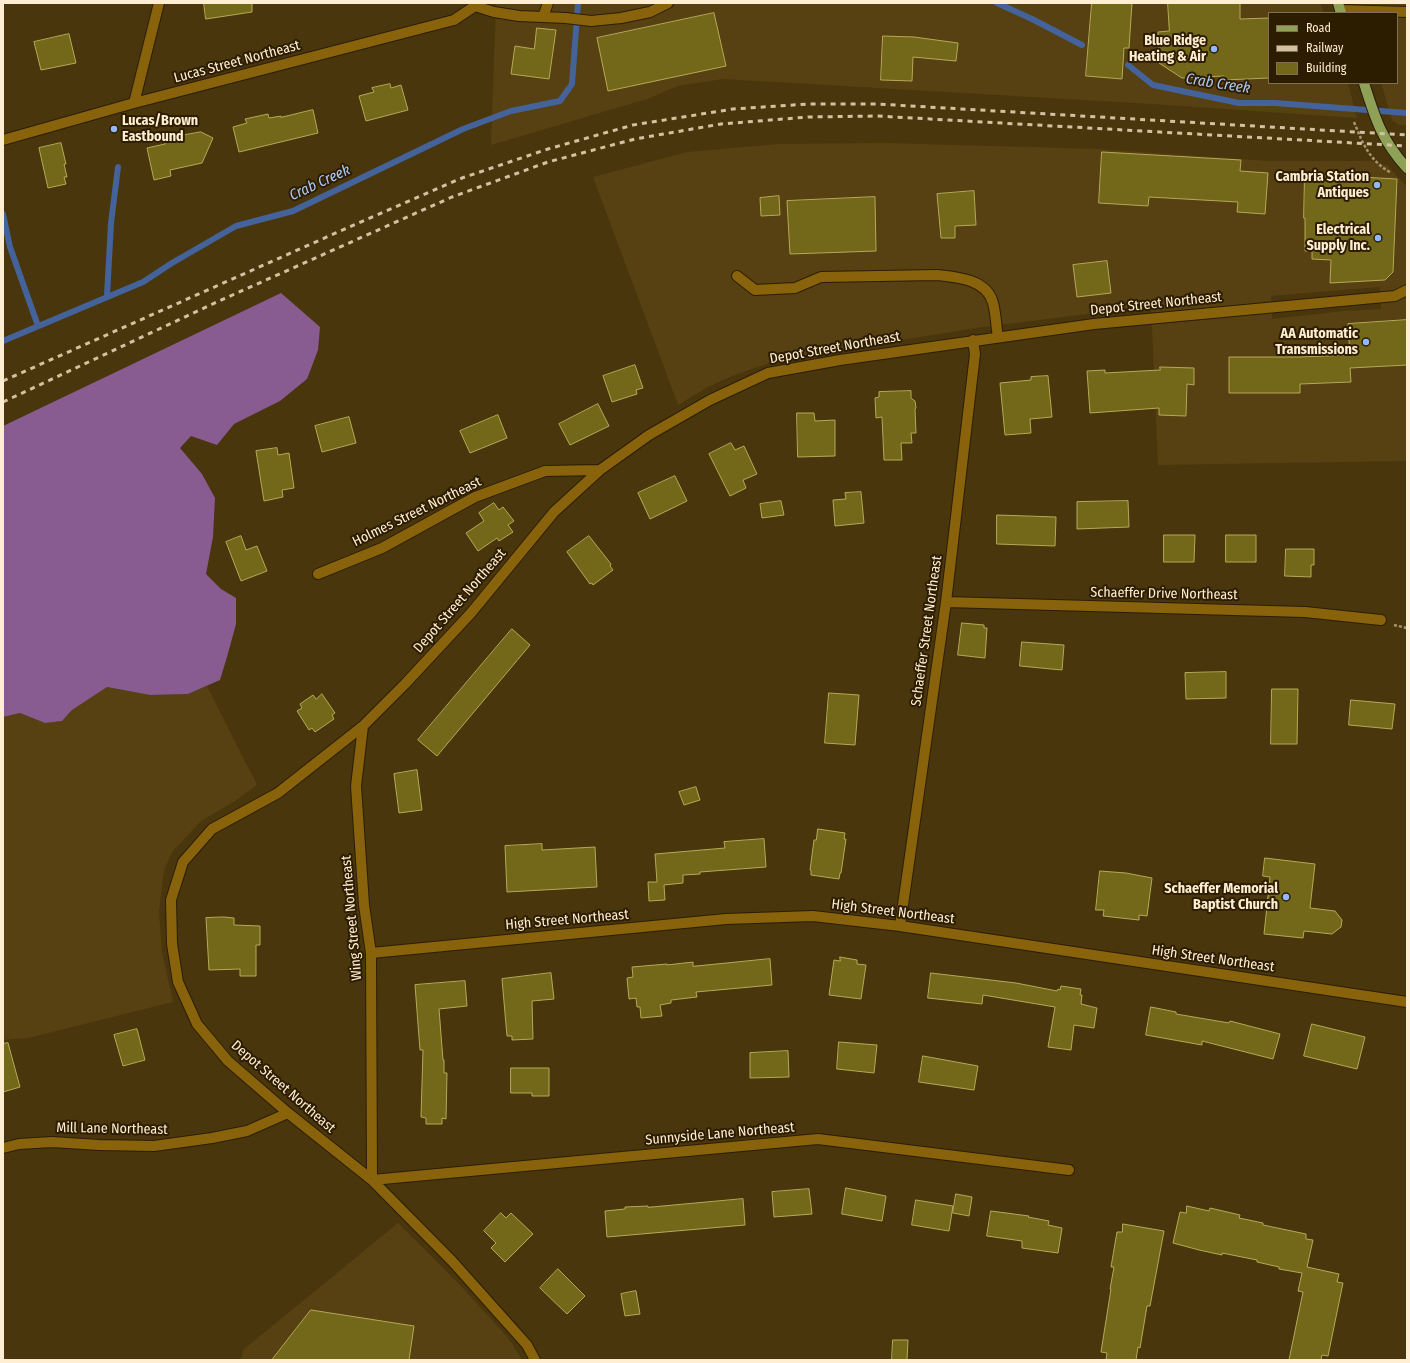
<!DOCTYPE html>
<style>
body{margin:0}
#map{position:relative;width:1410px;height:1363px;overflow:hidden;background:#4a360c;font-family:"Fira Sans Condensed",sans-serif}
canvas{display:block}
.frame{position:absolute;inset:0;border:4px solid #ffeed1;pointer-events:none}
.legend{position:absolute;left:1268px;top:12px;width:130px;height:72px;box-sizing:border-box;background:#2d1d00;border:1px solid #817154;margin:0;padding:5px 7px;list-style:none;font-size:12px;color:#ffeed1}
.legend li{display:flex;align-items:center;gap:8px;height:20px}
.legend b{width:20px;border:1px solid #817154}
</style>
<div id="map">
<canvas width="1410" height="1363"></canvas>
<div class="frame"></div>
<ul class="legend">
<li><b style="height:5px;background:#8fa157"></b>Road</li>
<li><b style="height:5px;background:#d3c1a1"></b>Railway</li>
<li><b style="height:11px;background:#73681a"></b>Building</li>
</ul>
</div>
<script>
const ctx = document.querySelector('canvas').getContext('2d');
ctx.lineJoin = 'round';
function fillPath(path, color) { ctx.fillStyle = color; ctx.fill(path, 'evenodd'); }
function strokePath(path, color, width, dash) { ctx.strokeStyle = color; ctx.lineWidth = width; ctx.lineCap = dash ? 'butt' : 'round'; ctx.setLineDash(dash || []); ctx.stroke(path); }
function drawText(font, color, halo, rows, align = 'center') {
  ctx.font = font + ' "Fira Sans Condensed",sans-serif'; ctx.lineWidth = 4; ctx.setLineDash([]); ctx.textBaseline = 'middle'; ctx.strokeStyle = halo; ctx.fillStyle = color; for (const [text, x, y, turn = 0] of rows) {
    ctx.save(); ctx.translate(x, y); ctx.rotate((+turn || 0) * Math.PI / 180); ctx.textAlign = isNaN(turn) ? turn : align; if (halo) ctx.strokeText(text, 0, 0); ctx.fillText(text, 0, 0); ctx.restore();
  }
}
const built = new Path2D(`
 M 496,3 L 1320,3 L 1324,13 L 1269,13 L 1269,83 L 1348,83 L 1357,118 L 1152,104 L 723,79 L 678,86 L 647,99 L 491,145 Z
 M 1355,3 L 1407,3 L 1407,125 L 1399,125 L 1392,120 L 1381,83 L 1397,83 L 1397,13 L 1358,13 Z
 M 886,143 L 1097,149 L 1270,161 L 1372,161 L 1388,166 L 1407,187 L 1407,461 L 1158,465 L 1151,306 L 976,328 L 778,360 L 732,376 L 706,388 L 678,405 L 593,177 L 687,152 L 778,144 ZM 1380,287 L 1381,309 L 1344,311 L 1272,319 L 1271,296 Z
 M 207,686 L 257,785 L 235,801 L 201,821 L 173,851 L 164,870 L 159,912 L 162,952 L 173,1002 L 28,1038 L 3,1040 L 3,717 L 20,713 L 45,723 L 62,721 L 72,710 L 107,687 L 150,695 L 188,694 Z
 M 398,1223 L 459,1284 L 503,1332 L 513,1345 L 522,1360 L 241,1360 L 243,1350 Z`);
const forest = new Path2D(`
 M 281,293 L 320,327 L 318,350 L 307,379 L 280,401 L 234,424 L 217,445 L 191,436 L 180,448 L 202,474 L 215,498 L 213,537 L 206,574 L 221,589 L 236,598 L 236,624 L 227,657 L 220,680 L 188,694 L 150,695 L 107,687 L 72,710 L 62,721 L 45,723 L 20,713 L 3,717 L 3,426 Z`);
const stream = new Path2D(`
 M 997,3 L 1032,19 L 1082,45
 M 1128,65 L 1153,85 L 1239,103 L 1275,103 L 1407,113
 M 3,214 L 10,247 L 38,326
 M 107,296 L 111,223 L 118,167
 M 3,341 L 143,282 L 172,263 L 236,226 L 293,211 L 463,129 L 511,111 L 560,101 L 572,84 L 578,3`);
const building = new Path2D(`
 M 204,3 L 252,3 L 252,12 L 206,19 Z
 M 1092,3 L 1132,3 L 1129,48 L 1124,48 L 1122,79 L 1086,76 Z
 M 1168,3 L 1240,3 L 1240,19 L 1269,18 L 1269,78 L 1224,80 L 1224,76 L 1182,78 L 1159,63 L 1158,32 L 1169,31 Z
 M 714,13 L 726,66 L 608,91 L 597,38 Z
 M 537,28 L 556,30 L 549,79 L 511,74 L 515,46 L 534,49 Z
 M 69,34 L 76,63 L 41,70 L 34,42 Z
 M 883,36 L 914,37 L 958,43 L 956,61 L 913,57 L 912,81 L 881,80 Z
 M 390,84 L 391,88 L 401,85 L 408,110 L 366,121 L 359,96 L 374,92 L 372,88 Z
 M 313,110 L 318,133 L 239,152 L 233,127 L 247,123 L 245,119 L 268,114 L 269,118 L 281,116 L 281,117 Z
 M 201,132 L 213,138 L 202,163 L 170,170 L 171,176 L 154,180 L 147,148 L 165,144 L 164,139 Z
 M 61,143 L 66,164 L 64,164 L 67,177 L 64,177 L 66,184 L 48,188 L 39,148 Z
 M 1102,152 L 1241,160 L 1240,171 L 1268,173 L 1265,214 L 1237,212 L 1238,202 L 1149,197 L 1148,206 L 1099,203 Z
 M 1305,174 L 1397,179 L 1393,272 L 1385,280 L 1330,283 L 1331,260 L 1312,259 L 1312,251 L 1305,251 L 1305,218 L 1304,218 Z
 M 974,191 L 976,225 L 955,226 L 955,238 L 941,238 L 937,194 Z
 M 779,196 L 780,215 L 761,216 L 760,198 Z
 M 875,197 L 876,251 L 790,254 L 787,201 Z
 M 1107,261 L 1111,293 L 1077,297 L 1073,265 Z
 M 1407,320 L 1407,365 L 1350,368 L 1351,382 L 1300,384 L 1300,393 L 1229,393 L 1229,357 L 1300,357 L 1350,355 L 1348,324 Z
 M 635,365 L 643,388 L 636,390 L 637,394 L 612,402 L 603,376 Z
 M 1160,367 L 1194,368 L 1194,385 L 1187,384 L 1186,416 L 1159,415 L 1159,408 L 1090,413 L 1087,371 L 1105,370 L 1105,373 L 1160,370 Z
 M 1048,376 L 1052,417 L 1030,419 L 1031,433 L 1005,435 L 1000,383 L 1031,380 L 1031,377 Z
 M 911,391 L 911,398 L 915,401 L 916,408 L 915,409 L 916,433 L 911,433 L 912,443 L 901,443 L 902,460 L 884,460 L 882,417 L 876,418 L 875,398 L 879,397 L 879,392 Z
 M 598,404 L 609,426 L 570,445 L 559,424 Z
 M 797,413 L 814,413 L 815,421 L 835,420 L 835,456 L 798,457 Z
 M 498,415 L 507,438 L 470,453 L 460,431 Z
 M 349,417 L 356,443 L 322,452 L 315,426 Z
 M 731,443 L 735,450 L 744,446 L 757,474 L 743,480 L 746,488 L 730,496 L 709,454 Z
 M 277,448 L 278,455 L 289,453 L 294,488 L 282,490 L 283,497 L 264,501 L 256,451 Z
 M 675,476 L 687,501 L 650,519 L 638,493 Z
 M 861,492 L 864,523 L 835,526 L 833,500 L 846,499 L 845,493 Z
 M 781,501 L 784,515 L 762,518 L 760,504 Z
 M 1128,501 L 1129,527 L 1077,529 L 1077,502 Z
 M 494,503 L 499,510 L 503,507 L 514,521 L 508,525 L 513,532 L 499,541 L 497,538 L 478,551 L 466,533 L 484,521 L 479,513 Z
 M 997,515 L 1056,517 L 1055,546 L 997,544 Z
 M 1164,535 L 1195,535 L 1194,562 L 1164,562 Z
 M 1226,535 L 1256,535 L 1256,562 L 1226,562 Z
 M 241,536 L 246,550 L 257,546 L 267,571 L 241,581 L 226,542 Z
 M 589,536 L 611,564 L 610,566 L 613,570 L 593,585 L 592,583 L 590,584 L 567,552 Z
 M 1286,549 L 1314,549 L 1314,565 L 1311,565 L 1311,577 L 1285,576 Z
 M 962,623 L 984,625 L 984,628 L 987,628 L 985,658 L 958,655 Z
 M 512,629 L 530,645 L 437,756 L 418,740 Z
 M 1022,642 L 1064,645 L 1062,670 L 1020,666 Z
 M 1226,672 L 1226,698 L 1186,699 L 1185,673 Z
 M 1272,689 L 1298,689 L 1297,744 L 1271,744 Z
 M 829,693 L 859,695 L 855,745 L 825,743 Z
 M 322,694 L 335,713 L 332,715 L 334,719 L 315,732 L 312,728 L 309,730 L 297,711 L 302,708 L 300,704 L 313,695 L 316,699 Z
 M 1351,700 L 1395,704 L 1392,729 L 1349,725 Z
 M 417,770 L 422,810 L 399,813 L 394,774 Z
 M 696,787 L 700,800 L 684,805 L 679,792 Z
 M 818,829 L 845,833 L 844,839 L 846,839 L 841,873 L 840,873 L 839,879 L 811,875 L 811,870 L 810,870 L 814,840 L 816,840 Z
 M 764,839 L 766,867 L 700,872 L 700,874 L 683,875 L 683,883 L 664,885 L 665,900 L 649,901 L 648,882 L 657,882 L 655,854 L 725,848 L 724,842 Z
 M 542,844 L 542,850 L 595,847 L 597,887 L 507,892 L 505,846 Z
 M 1265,858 L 1315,864 L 1310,908 L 1335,911 L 1342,920 L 1341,927 L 1332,934 L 1304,931 L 1303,938 L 1264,934 L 1270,877 L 1263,876 Z
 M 1100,871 L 1126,873 L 1152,878 L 1147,916 L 1139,915 L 1139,920 L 1103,916 L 1104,910 L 1096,910 Z
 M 224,917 L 234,918 L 234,925 L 260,926 L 260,945 L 256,945 L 256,976 L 240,976 L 240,969 L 209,970 L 206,918 Z
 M 840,957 L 857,960 L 857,964 L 866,965 L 861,999 L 829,995 L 834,960 L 840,961 Z
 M 770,959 L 772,985 L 696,992 L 697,997 L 671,1000 L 671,1003 L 660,1005 L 662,1016 L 641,1018 L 640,1007 L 637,1007 L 636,998 L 629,999 L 627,978 L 633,977 L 632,967 L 667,964 L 667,965 L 693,962 L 693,966 Z
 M 551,973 L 554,999 L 532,1001 L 533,1039 L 512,1040 L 512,1036 L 507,1036 L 502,979 Z
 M 931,973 L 1016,983 L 1057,991 L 1058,989 L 1060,990 L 1061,986 L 1081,989 L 1080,995 L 1082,995 L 1081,1004 L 1097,1008 L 1094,1028 L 1074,1025 L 1071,1050 L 1048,1047 L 1055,1007 L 983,995 L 982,1004 L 928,998 Z
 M 465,981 L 467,1006 L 439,1009 L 443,1060 L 444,1060 L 444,1073 L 447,1073 L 446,1119 L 442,1118 L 442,1124 L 426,1124 L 426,1118 L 421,1117 L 423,1050 L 420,1050 L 415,985 Z
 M 1151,1007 L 1176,1012 L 1176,1014 L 1229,1023 L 1230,1021 L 1280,1034 L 1273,1059 L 1202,1041 L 1202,1045 L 1146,1035 Z
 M 1312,1024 L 1365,1037 L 1357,1069 L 1304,1056 Z
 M 137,1029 L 145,1060 L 123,1066 L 114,1035 Z
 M 839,1042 L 877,1045 L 874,1073 L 837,1069 Z
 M 8,1043 L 20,1087 L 3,1092 L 3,1044 Z
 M 788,1051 L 789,1077 L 750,1078 L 750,1053 Z
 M 923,1056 L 978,1066 L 974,1090 L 919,1082 Z
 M 511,1068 L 549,1068 L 549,1096 L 532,1096 L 532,1093 L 511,1093 Z
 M 846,1188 L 886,1196 L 882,1221 L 842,1214 Z
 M 809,1189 L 812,1214 L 774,1217 L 772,1192 Z
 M 956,1194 L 972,1197 L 969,1216 L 953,1213 Z
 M 743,1199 L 745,1225 L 607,1237 L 605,1211 L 625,1209 L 625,1207 L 648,1206 L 648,1207 Z
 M 916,1200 L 953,1206 L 949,1231 L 912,1225 Z
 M 1187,1206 L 1209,1211 L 1210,1208 L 1240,1215 L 1239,1218 L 1263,1223 L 1263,1225 L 1306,1234 L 1306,1239 L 1313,1240 L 1307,1267 L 1339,1274 L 1337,1282 L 1343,1283 L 1328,1356 L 1322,1355 L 1321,1360 L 1289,1360 L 1303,1292 L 1298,1291 L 1302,1273 L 1279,1269 L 1279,1267 L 1257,1262 L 1257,1260 L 1222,1253 L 1222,1255 L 1199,1250 L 1173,1243 L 1180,1212 L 1186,1213 Z
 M 991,1211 L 1029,1216 L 1028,1217 L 1049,1221 L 1048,1225 L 1062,1228 L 1058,1253 L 1022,1248 L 1022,1241 L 987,1236 Z
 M 501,1213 L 506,1218 L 511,1213 L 533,1234 L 505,1262 L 491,1248 L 496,1243 L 484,1231 Z
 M 1123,1224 L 1164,1231 L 1150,1306 L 1147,1306 L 1140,1348 L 1138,1347 L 1136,1360 L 1106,1360 L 1107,1353 L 1101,1352 L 1111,1289 L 1110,1289 L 1114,1267 L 1111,1267 L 1117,1232 L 1122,1232 Z
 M 558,1269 L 585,1296 L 567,1314 L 540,1288 Z
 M 636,1291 L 640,1314 L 625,1316 L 621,1294 Z
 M 311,1310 L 414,1326 L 409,1360 L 272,1360 Z
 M 893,1340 L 908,1340 L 907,1360 L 892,1360 Z`);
const path = new Path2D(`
 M 1354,122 C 1363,144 1369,160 1391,173
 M 1394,625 L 1407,628`);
const minor = new Path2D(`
 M 475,6 L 494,12 L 519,16 L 566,18 L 591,21 L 621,18 L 650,12 L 668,3
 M 1340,10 L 1407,12
 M 543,17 L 548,3
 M 134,103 L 159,3
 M 3,140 L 134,103 L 454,20 L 475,6 L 476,3
 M 737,276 L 755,290 L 795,288 L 821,277 L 937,275 C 956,277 987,279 993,303 C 996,314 996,326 998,337
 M 318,574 L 382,548 L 475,497 L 545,471 L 600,470
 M 946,602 L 1305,612 L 1381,620
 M 363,726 L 356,786 L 364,905 L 371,953 L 372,1180 L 818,1139 L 1069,1170
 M 900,926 L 946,602 L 975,354 L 973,340
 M 371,953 L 726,919 L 813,916 L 900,926 L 1407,1002
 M 3,1148 L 19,1144 L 52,1142 L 99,1145 L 154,1146 L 212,1138 L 247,1131 L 288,1113
 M 535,1360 L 527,1345 L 452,1261 L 372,1180 L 288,1113 L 228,1061 L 197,1024 L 178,982 L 172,944 L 171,900 L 183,862 L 212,829 L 278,793 L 363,726 L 405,684 L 471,613 L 554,512 L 600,470 L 649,435 L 710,400 L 768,373 L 840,360 L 1094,324 L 1395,296 L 1407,290`);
const major = new Path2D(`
 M 1338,3 L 1341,13
 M 1364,83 C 1375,118 1382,141 1407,168`);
const rail = new Path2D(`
 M 3,381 L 356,224 L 462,178 L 548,149 L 633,125 L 733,109 L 808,104 L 877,104 L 1407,135
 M 3,402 L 219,301 L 452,197 L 548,162 L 635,139 L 721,124 L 808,117 L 877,116 L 1407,146`);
const markers = [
 [1214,49,4,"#90b8fd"],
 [114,129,4,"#90b8fd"],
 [1377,185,4,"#90b8fd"],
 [1378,238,4,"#90b8fd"],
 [1366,342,4,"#90b8fd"],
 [1286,897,4,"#90b8fd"]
];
const poiNames = [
 ["Blue Ridge",1206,41],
 ["Heating & Air",1206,57],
 ["Lucas/Brown",122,121,"left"],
 ["Eastbound",122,137,"left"],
 ["Cambria Station",1369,177],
 ["Antiques",1369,193],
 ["Electrical",1370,230],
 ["Supply Inc.",1370,246],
 ["AA Automatic",1358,334],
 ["Transmissions",1358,350],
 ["Schaeffer Memorial",1278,889],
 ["Baptist Church",1278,905]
];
const streetNames = [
 ["Lucas Street Northeast",237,62,-15],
 ["Depot Street Northeast",1156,304,-6],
 ["Depot Street Northeast",835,348,-10],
 ["Holmes Street Northeast",417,512,-26],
 ["Schaeffer Drive Northeast",1164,594,1],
 ["Depot Street Northeast",460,601,-49],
 ["Schaeffer Street Northeast",927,631,-82],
 ["High Street Northeast",893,912,7],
 ["Wing Street Northeast",352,918,-95],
 ["High Street Northeast",567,920,-5],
 ["High Street Northeast",1213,959,8],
 ["Depot Street Northeast",283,1087,41],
 ["Mill Lane Northeast",112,1129,1],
 ["Sunnyside Lane Northeast",720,1134,-5]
];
const waterNames = [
 ["Crab Creek",1218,84,9],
 ["Crab Creek",320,183,-25]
];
fillPath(built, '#574011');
fillPath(forest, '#885b91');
strokePath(stream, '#43639a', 6);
fillPath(building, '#73681a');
strokePath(building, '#b5a957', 1);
strokePath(minor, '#2b1e06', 12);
strokePath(major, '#2b1e06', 12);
strokePath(path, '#a69470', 2.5, [3, 2]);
strokePath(minor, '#89630b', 10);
strokePath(major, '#8fa157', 10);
strokePath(rail, '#d3c1a1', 3, [5, 5]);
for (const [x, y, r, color] of markers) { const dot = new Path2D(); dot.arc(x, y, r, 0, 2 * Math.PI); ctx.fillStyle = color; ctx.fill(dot); strokePath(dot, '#2d1d00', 1.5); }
drawText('bold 14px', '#ffeed1', '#2d1d00', poiNames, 'right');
drawText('14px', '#ffeed1', '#2d1d00', streetNames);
drawText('italic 15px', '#aac7f7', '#2d1d00', waterNames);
</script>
